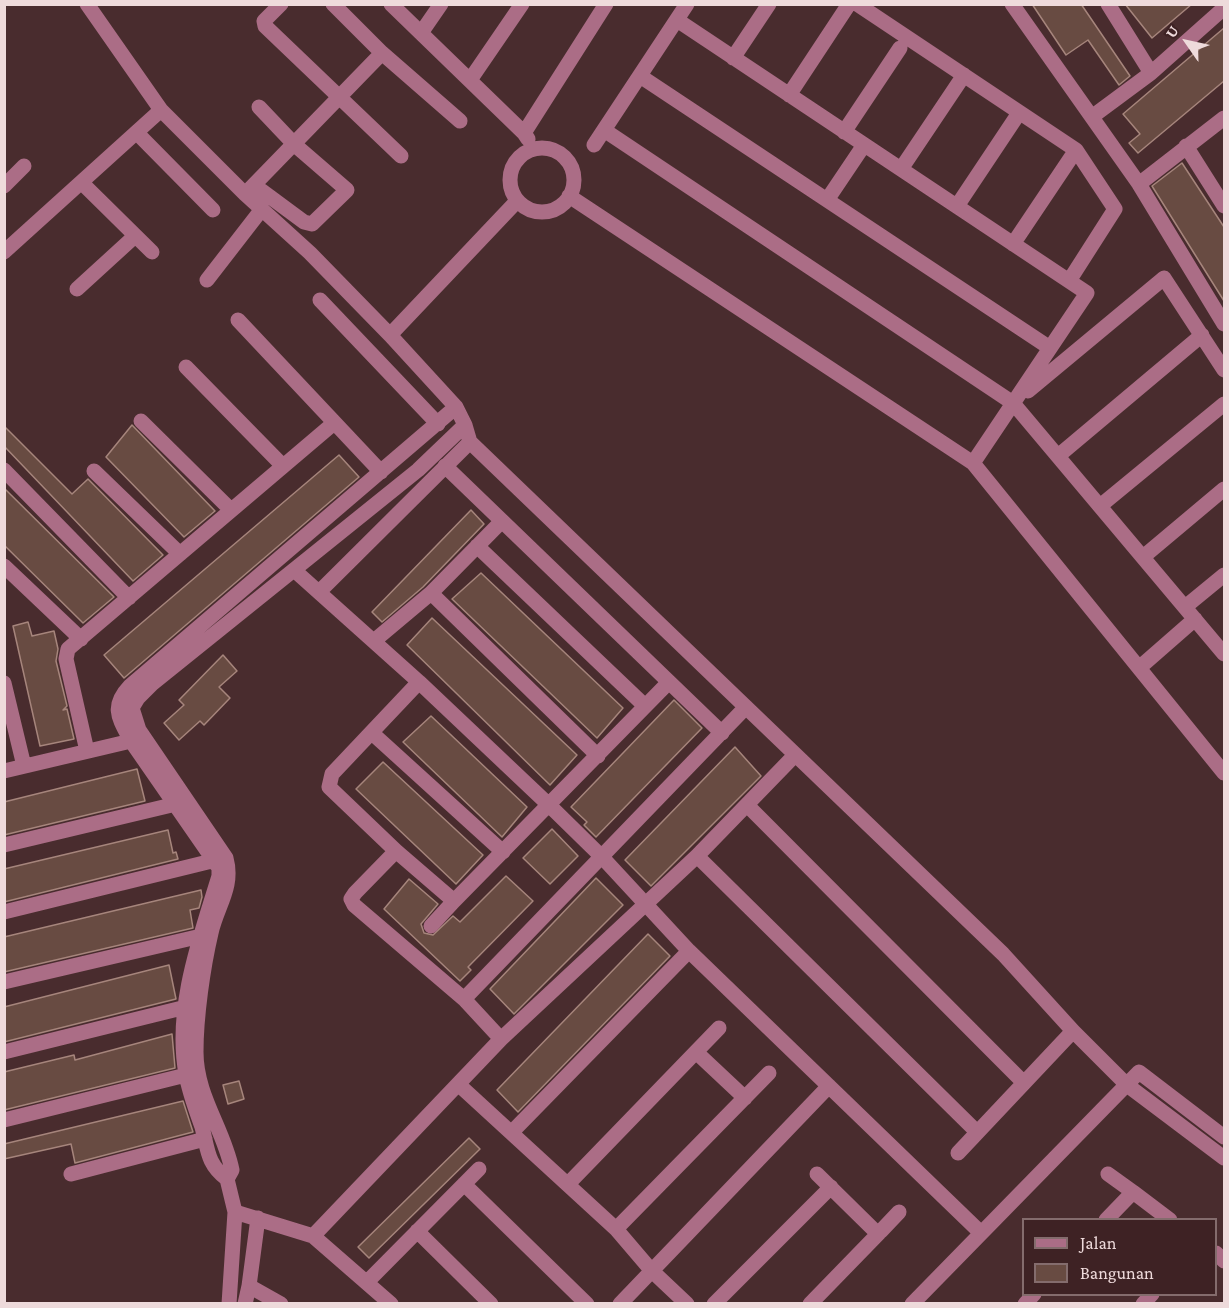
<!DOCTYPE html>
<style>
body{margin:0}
#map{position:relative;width:1229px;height:1308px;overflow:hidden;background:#492c2e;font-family:"Crimson Pro",serif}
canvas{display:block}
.frame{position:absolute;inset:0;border:6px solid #eedadb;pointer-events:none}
.legend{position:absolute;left:1022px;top:1218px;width:195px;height:78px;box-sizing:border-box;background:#3e2224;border:2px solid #846c6d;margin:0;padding:8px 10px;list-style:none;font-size:18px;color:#eedadb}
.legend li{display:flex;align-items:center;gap:12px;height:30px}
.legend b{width:30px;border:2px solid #846c6d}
.north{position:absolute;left:1157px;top:12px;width:60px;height:60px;-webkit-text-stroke:4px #3e2224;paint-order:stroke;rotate:304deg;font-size:16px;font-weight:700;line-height:24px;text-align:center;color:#eedadb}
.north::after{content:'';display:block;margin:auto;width:21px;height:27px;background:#eedadb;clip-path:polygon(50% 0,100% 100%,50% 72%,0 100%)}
</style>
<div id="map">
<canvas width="1229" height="1308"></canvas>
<div class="frame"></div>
<ul class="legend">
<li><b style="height:8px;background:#ab6d86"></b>Jalan</li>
<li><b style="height:16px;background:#684b42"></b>Bangunan</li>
</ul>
<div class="north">U</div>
</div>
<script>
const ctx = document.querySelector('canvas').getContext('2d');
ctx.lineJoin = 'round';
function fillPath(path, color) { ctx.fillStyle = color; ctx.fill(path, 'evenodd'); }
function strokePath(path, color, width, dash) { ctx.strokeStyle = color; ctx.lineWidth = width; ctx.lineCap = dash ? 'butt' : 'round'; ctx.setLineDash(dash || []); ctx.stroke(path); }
const building = new Path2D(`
 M 1032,4 L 1081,4 L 1130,76 L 1119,85 L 1088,40 L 1066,55 Z
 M 1125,4 L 1192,4 L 1152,38 Z
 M 1224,28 L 1224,81 L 1138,153 L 1129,143 L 1140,134 L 1123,114 Z
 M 1182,163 L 1224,227 L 1224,301 L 1152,186 Z
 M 132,425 L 215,511 L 184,537 L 106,457 Z
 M 4,426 L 72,494 L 88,479 L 163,555 L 133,581 L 4,446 Z
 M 339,455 L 359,477 L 124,678 L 104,655 Z
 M 4,488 L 114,597 L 83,623 L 4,545 Z
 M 471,510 L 484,524 L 423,587 L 382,622 L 372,612 Z
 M 481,573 L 623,708 L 597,738 L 452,599 Z
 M 432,618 L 577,755 L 550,785 L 407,645 Z
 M 28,622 L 32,636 L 54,631 L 58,649 L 56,661 L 67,706 L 63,710 L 67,709 L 74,739 L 40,746 L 13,626 Z
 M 223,655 L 237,671 L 219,687 L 230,698 L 204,725 L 200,721 L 179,740 L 164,723 L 184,705 L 179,700 Z
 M 674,700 L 702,728 L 596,837 L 584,825 L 587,822 L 571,807 Z
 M 431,716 L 527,807 L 502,837 L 403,742 Z
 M 735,747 L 761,776 L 651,886 L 625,860 Z
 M 383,762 L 483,855 L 456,884 L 356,789 Z
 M 137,769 L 145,801 L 4,835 L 4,802 Z
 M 552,829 L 578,856 L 550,884 L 523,858 Z
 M 168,830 L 173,853 L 176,852 L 178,859 L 4,902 L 4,869 Z
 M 506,876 L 533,901 L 468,967 L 471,970 L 460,981 L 384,909 L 409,879 L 438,904 L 421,924 L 424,933 L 433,935 L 453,916 L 460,922 Z
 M 596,878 L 623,905 L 514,1014 L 490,989 Z
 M 201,890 L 202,897 L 199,908 L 190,910 L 193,928 L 4,972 L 4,937 Z
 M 648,934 L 670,956 L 518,1112 L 497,1090 Z
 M 169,965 L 176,999 L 4,1042 L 4,1007 Z
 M 172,1034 L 175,1068 L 4,1110 L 4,1072 L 74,1055 L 75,1060 Z
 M 239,1081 L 244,1099 L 228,1104 L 223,1085 Z
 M 183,1101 L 193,1132 L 75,1163 L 71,1144 L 4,1159 L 4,1144 Z
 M 469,1138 L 480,1149 L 369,1258 L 358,1247 Z`);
const minor = new Path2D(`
 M 87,4 L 161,110 L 245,194 L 310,253 L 390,335 L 456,407 L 465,425 L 418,470 L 152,684 L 138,698 L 132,708 L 139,730 L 226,858 C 234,887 217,906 211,933 C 203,967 196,1017 196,1052 C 196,1096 224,1129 232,1170 L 227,1179 L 235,1212 L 229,1304
 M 281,4 L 264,21 L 265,26 L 401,156
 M 333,4 L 382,53 L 460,121
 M 391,4 L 524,133
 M 857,4 L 1076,150 L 1115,209 L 1069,281
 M 1012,4 L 1139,184 L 1224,118
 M 1108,4 L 1151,73
 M 677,20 L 1087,293 L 973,463
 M 421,33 L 441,4
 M 733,58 L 769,4
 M 640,76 L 1050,348
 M 470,80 L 522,4
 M 789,95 L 849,4
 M 1093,116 L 1151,73 L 1224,8
 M 604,130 L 1013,403 L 1224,654
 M 844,132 L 900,48
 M 137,133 L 213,210
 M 528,139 L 524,133 L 606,4
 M 594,145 L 687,4
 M 1186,146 L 1224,206
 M510 180a32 32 0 1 1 64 0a32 32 0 1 1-64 0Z
 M 901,169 L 964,75
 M 82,183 L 152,252
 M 1139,184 L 1224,324
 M 254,185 L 304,222 L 312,224 L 347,190 L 295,145 L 259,107
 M 4,186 L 24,166
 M 247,192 L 382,53
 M 569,196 L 973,463 L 1224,773
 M 827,200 L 864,145
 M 957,206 L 1019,113
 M 1013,244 L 1076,150
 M 4,252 L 161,110
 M 207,280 L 262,209
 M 77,289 L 135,236
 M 320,300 L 438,424
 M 238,320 L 381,472
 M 390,335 L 517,201
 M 186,367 L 283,466
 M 1028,391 L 1164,278 L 1224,370
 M 141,421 L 231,510
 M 465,425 L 470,442 L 1003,954 L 1073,1031 L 958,1153
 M 1058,456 L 1202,335
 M 445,466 L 722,733
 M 4,470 L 129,598
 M 94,471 L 180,554
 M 1100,506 L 1224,404
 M 477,546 L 645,706
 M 1143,557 L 1224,489
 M 4,566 L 81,639
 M 294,570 L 419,682 L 550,806 L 602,857 L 689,951 L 981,1233
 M 319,592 L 470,442
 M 431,593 L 598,756
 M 1185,607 L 1224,575
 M 375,640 L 431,593 L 502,521
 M 1139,668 L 1195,619
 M 419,682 L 332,774 L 329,787 L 396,851 L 454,901 L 669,682
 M 4,683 L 24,766
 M 372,733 L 503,852
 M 87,751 L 66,659 L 68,649 L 334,423
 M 4,771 L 131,741
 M 747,805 L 1024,1083
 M 4,845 L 176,804
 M 396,851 L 355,893 L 351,899 L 354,905 L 464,999 L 501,1039
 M 697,856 L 977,1132
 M 4,912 L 216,860
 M 431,926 L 454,901
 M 4,982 L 201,936
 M 464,999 L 746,707
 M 1073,1031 L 1127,1085 L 1224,1158
 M 4,1052 L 186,1007
 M 696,1052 L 745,1098
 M 458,1084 L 616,1229 L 651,1270 L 687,1304
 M 4,1120 L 186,1075
 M 512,1132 L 689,951
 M 71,1174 L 205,1139
 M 817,1174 L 876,1232 L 881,1231 L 899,1212
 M 1108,1174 L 1133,1192
 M 227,1179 C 207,1164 208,1150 202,1127 C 196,1110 189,1092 186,1074 C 174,1008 200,938 219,876 L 219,868 L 131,741 C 119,718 110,707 130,686 L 456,407
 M 464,1184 L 587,1304
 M 568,1184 L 719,1028
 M 235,1212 L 313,1236 L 391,1304
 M 1106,1220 L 1133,1192 L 1170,1220
 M 616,1229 L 769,1073
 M 417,1231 L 491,1304
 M 313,1236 L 501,1039 L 697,856 L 795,755
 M 1216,1253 L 1224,1261
 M 368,1281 L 479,1169
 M 249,1286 L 281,1304
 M 245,1304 L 249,1286 L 258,1218
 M 620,1304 L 829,1086
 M 714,1304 L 831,1187
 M 810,1304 L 879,1233
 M 912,1304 L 1139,1072 L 1224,1137
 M 1025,1304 L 1034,1294
 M 1143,1304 L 1152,1294`);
fillPath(building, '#684b42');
strokePath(building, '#a6857c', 1.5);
strokePath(minor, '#ab6d86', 15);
</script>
